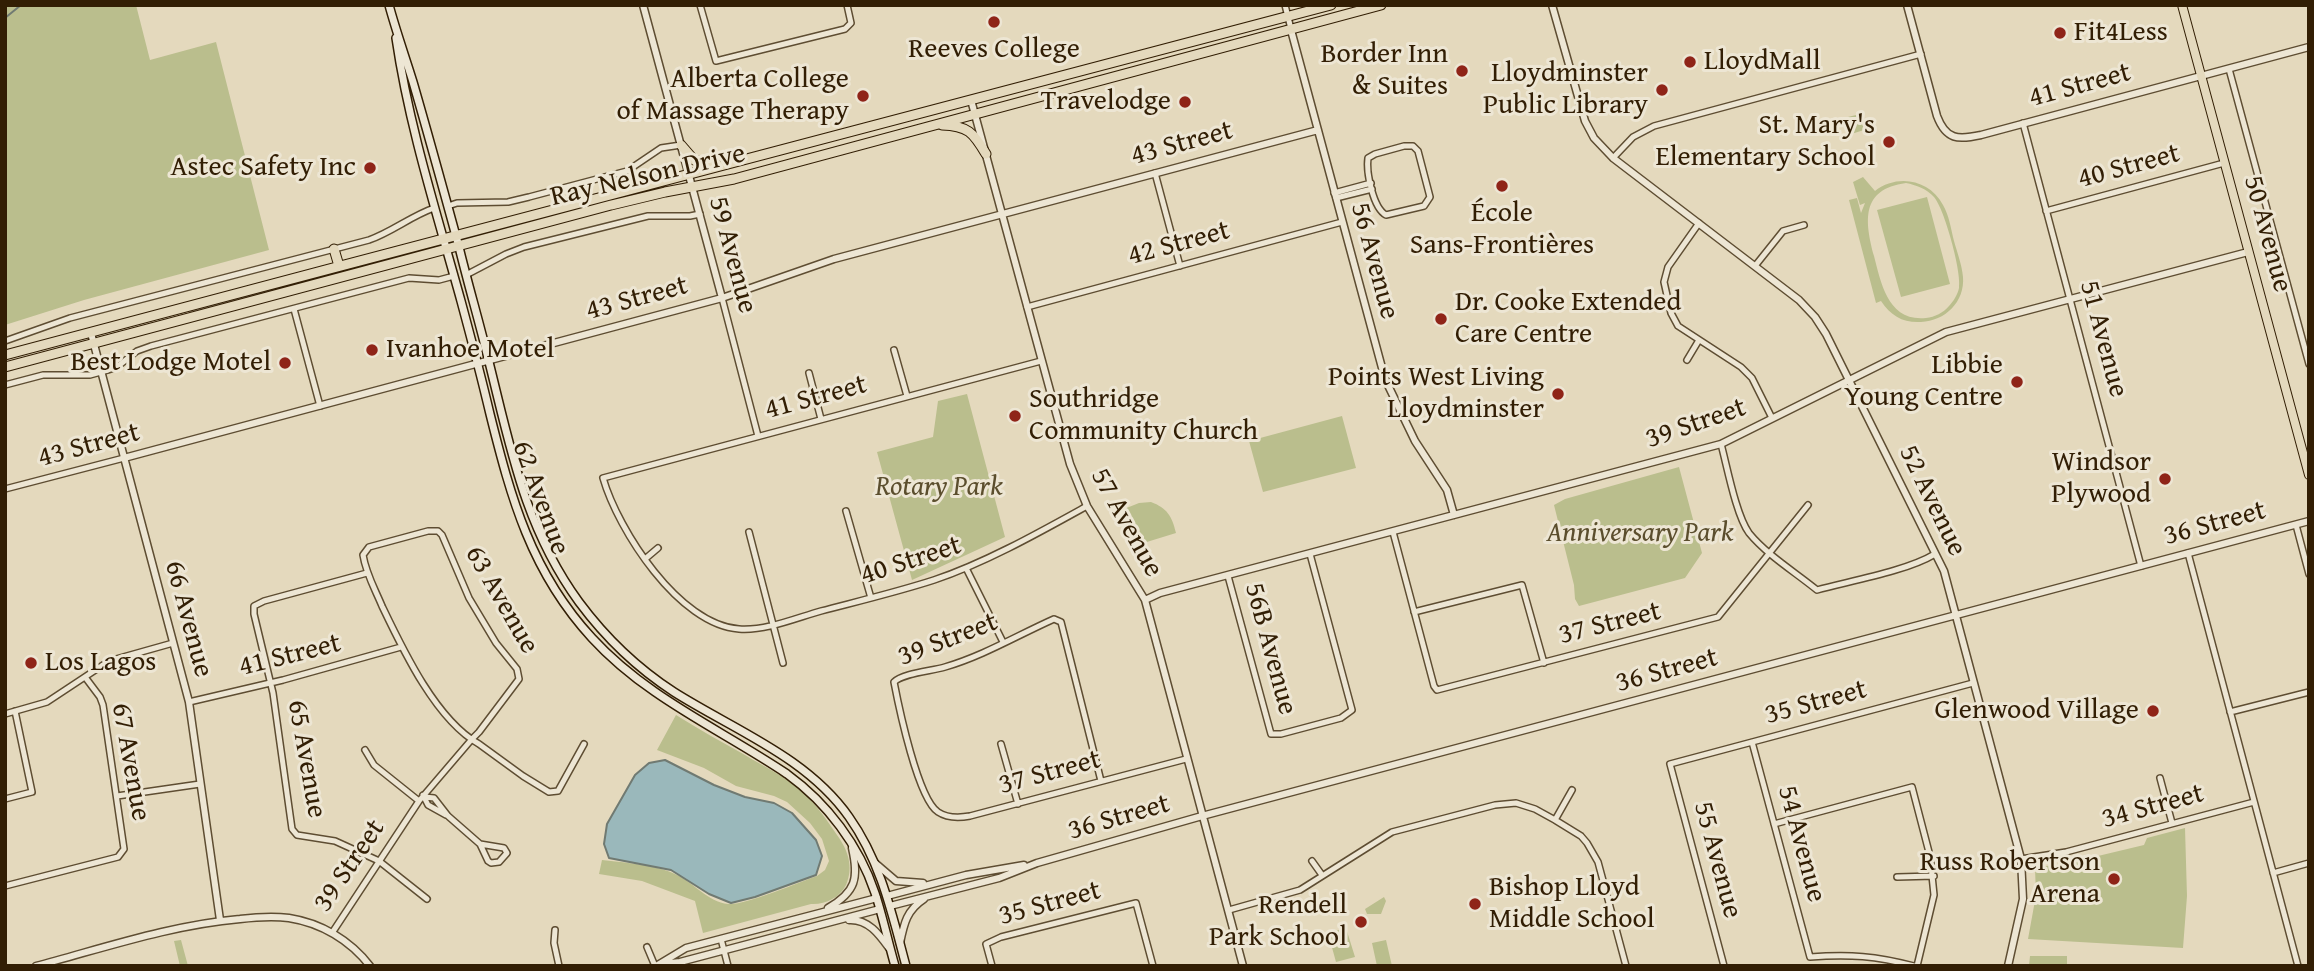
<!DOCTYPE html>
<meta charset="utf-8">
<style>
body{margin:0}
#map{position:relative;width:2314px;height:971px;overflow:hidden;background:#e4d9bd;font-family:"Gentium Book Plus",serif}
canvas{display:block}
.frame{position:absolute;inset:0;border:7px solid #321e04;pointer-events:none}
</style>
<div id="map">
<canvas width="2314" height="971"></canvas>
<div class="frame"></div>
</div>
<script>
const ctx = document.querySelector('canvas').getContext('2d');
ctx.lineJoin = 'round';
function fillPath(path, color) { ctx.fillStyle = color; ctx.fill(path, 'evenodd'); }
function strokePath(path, color, width, dash) { ctx.strokeStyle = color; ctx.lineWidth = width; ctx.lineCap = dash ? 'butt' : 'round'; ctx.setLineDash(dash || []); ctx.stroke(path); }
function drawText(font, color, halo, rows, align = 'center') {
  ctx.font = font + ' "Gentium Book Plus",serif'; ctx.lineWidth = 6; ctx.setLineDash([]); ctx.textBaseline = 'middle'; ctx.strokeStyle = halo; ctx.fillStyle = color; for (const [text, x, y, turn = 0] of rows) {
    ctx.save(); ctx.translate(x, y); ctx.rotate((+turn || 0) * Math.PI / 180); ctx.textAlign = isNaN(turn) ? turn : align; if (halo) ctx.strokeText(text, 0, 0); ctx.fillText(text, 0, 0); ctx.restore();
  }
}
const green = new Path2D(`
 M 5,5 L 136,5 L 150,60 L 216,42 L 269,250 L 84,300 L 5,325 Z
 M 1860,114 L 1864,130 L 1848,135 L 1844,118 Z
 M 1863,177 L 1875,191 C 1897,174 1929,179 1943,205 C 1949,215 1951,229 1954,241 C 1957,252 1962,265 1963,277 C 1965,302 1945,321 1921,322 C 1903,323 1891,316 1881,301 L 1876,303 L 1849,200 L 1857,198 L 1861,213 L 1865,203 L 1860,205 L 1853,182 ZM 1906,183 C 1916,185 1927,189 1934,197 C 1944,208 1962,272 1959,288 C 1958,294 1953,302 1949,306 C 1943,313 1935,317 1926,318 C 1888,322 1881,283 1874,256 C 1865,222 1860,189 1906,183 Z
 M 1927,197 L 1950,284 L 1901,297 L 1877,210 Z
 M 967,394 L 1005,537 L 912,580 L 877,452 L 933,437 L 938,401 Z
 M 1342,416 L 1356,468 L 1263,492 L 1249,441 Z
 M 1679,467 L 1702,553 L 1685,578 L 1579,606 L 1575,599 L 1574,585 L 1554,505 L 1565,499 Z
 M 1151,502 C 1167,508 1172,516 1176,533 L 1137,545 L 1133,542 L 1124,509 L 1139,503 Z
 M 676,715 C 698,729 722,742 745,755 C 765,767 786,777 804,793 C 817,806 827,820 837,835 C 848,850 854,867 846,885 C 840,898 824,905 811,904 L 703,933 L 695,901 L 642,881 L 599,874 L 602,860 C 625,863 655,864 677,875 C 694,883 708,902 728,904 C 743,906 800,882 817,876 L 825,870 L 829,861 L 822,839 L 810,823 L 787,802 L 774,796 L 736,786 L 704,768 L 657,750 Z
 M 2185,828 L 2187,896 L 2183,948 L 2028,939 L 2036,895 L 2035,868 L 2077,861 L 2144,845 L 2147,838 Z
 M 1384,897 L 1386,901 L 1381,914 L 1367,914 L 1365,909 Z
 M 1346,928 L 1355,957 L 1336,962 L 1328,933 Z
 M 181,940 L 188,966 L 180,966 L 174,941 Z
 M 1386,940 L 1392,966 L 1377,966 L 1372,943 Z
 M 2030,956 L 2067,956 L 2067,966 L 2029,966 Z`);
const water = new Path2D(`
 M 665,760 L 714,785 L 745,797 L 774,803 L 792,813 L 816,840 L 822,856 L 816,875 L 755,897 L 731,903 L 709,894 L 671,870 L 609,858 L 604,844 L 607,824 L 635,775 L 649,763 Z`);
const stream = new Path2D(`
 M 5,18 L 21,5`);
const minor = new Path2D(`
 M 700,5 L 716,61 L 845,29 L 851,23 L 847,5
 M 1285,5 L 1291,29
 M 2229,69 L 2309,364
 M 2023,123 L 2141,566
 M 1404,146 L 1413,146 L 1418,151 L 1430,197 L 1424,206 L 1386,215 C 1373,208 1366,172 1368,158 L 1375,154 Z
 M 1613,158 L 1633,137 L 1654,126 L 1921,54
 M 1155,173 L 1180,266
 M 1334,193 L 1371,183
 M 1336,198 L 1372,189
 M 448,206 L 457,203 L 508,202 L 529,197 L 627,171 L 661,148 L 681,145
 M 2046,211 L 2224,163
 M 1699,223 L 1668,267 L 1664,282 L 1671,313 L 1678,326 L 1741,367 L 1752,378 L 1772,418
 M 1755,266 L 1783,231 L 1804,225
 M 466,275 L 506,254 L 524,247 L 648,216 L 690,216 L 700,214
 M 722,298 L 758,436
 M 1027,307 L 1342,222
 M 294,309 L 320,406
 M 5,341 L 70,318 L 369,240 C 392,232 411,216 434,208
 M 894,350 L 907,396
 M 1687,360 L 1699,340
 M 1041,361 L 603,478 C 618,530 679,625 739,629 C 766,631 796,618 821,611 C 859,601 897,592 934,580 C 985,563 1040,532 1087,506
 M 809,373 L 821,419
 M 5,385 L 43,375 L 90,375 L 108,370 L 117,367 L 137,351 L 151,346 L 409,278 L 439,280 L 454,276
 M 1721,444 C 1727,466 1736,515 1749,533 C 1767,555 1795,572 1817,590 C 1850,581 1907,571 1935,554
 M 5,489 L 124,458
 M 846,511 L 871,598
 M 2296,525 L 2309,574
 M 749,532 L 783,663
 M 1393,532 L 1434,686 L 1437,690 L 1718,617 L 1808,505
 M 2188,553 L 2298,966
 M 645,559 L 658,548
 M 966,568 L 1003,642
 M 367,573 L 264,601 L 254,606 L 254,614 L 273,693 L 292,829 L 297,835 L 335,841 L 379,861 L 427,899
 M 1228,576 L 1271,734 L 1281,734 L 1341,718 L 1352,710 L 1310,554
 M 1414,612 L 1522,585 L 1544,663
 M 189,702 L 283,680 L 401,647
 M 2230,712 L 2309,692
 M 5,714 L 47,702 L 109,661 L 173,643
 M 1752,742 L 1810,957 C 1850,954 1876,956 1914,966
 M 1001,744 L 1018,804
 M 365,750 L 374,765 L 419,801
 M 2160,778 L 2172,823
 M 1101,781 L 1061,622 L 1054,619 C 1018,635 983,656 945,667 C 932,671 903,673 894,682 C 899,708 918,799 938,812 C 947,818 959,818 970,816 L 1186,759
 M 423,795 L 428,805 L 446,815
 M 117,796 L 200,784
 M 425,797 L 434,798 L 448,816 L 480,844 L 488,861 L 491,863 L 499,862 L 507,853 L 504,848 L 480,844
 M 5,799 L 32,792 L 15,711
 M 1555,820 L 1572,790
 M 1774,824 L 1912,787 L 1930,856 L 1934,895 L 1917,966
 M 2021,859 L 2066,852 L 2254,802
 M 1312,861 L 1322,875
 M 2273,873 L 2309,863
 M 1897,877 L 1934,876
 M 5,886 L 118,857 L 124,849 L 103,705 L 100,697 L 85,677
 M 1229,910 L 1300,890 L 1392,832 L 1495,805 L 1516,803 L 1535,809 L 1555,820 L 1581,836 L 1587,843 L 1598,862 L 1626,966
 M 555,930 L 554,943 L 559,966
 M 332,933 L 419,801 L 472,739 L 479,732 L 519,679 L 517,669 L 496,643 L 469,598 L 442,535 L 438,531 L 428,531 L 369,547 L 363,555 C 366,574 375,589 382,606 C 403,650 436,720 479,744 L 523,776 L 549,792 L 558,791 L 584,744
 M 721,939 L 728,966
 M 647,947 L 655,966
 M 992,966 L 986,944 L 1001,937 L 1136,903 L 1153,966
 M 1724,966 L 1670,764 L 1973,683`);
const tertiary = new Path2D(`
 M 643,5 L 722,298
 M 1552,5 L 1585,121 L 1594,138 L 1613,158 L 1799,300 L 1815,317 L 1826,334 L 1944,571 L 2021,859 L 2023,899 L 2008,966
 M 1907,5 L 1937,116 C 1946,140 1958,140 1981,135 L 2309,47
 M 1291,30 L 1385,379 L 1415,441 L 1447,490 L 1454,515
 M 971,100 L 1070,464 L 1087,506 L 1145,600 L 1243,966
 M 91,333 L 189,702 L 220,920
 M 124,458 L 722,298 L 834,259 L 1318,130
 M 1145,600 L 1160,593 L 1721,444 L 1946,332 L 2248,252
 M 875,863 L 896,881 L 923,883
 M 887,896 L 966,875 L 1024,865
 M 890,906 L 999,878 L 1037,863 L 1202,816 L 2309,521
 M 828,908 C 856,892 859,878 852,848
 M 849,920 C 868,919 879,934 889,948
 M 900,943 C 904,923 907,910 924,899
 M 662,964 L 680,962 L 880,909
 M 36,966 C 104,948 171,925 240,919 C 257,917 273,916 289,918 C 321,923 350,940 370,966
 M 656,966 L 686,948 L 877,898`);
const secondary = new Path2D(`
 M 389,5 C 396,31 405,56 413,82 C 429,137 444,192 459,247 C 468,284 479,321 488,358 C 510,445 524,527 579,602 C 605,637 637,668 674,692 C 734,730 807,757 849,817 C 881,862 892,914 906,966
 M 396,38 C 409,127 437,214 461,301 C 471,338 481,376 490,414 C 511,498 531,572 592,638 C 647,698 720,729 787,774 C 827,803 859,845 875,893 C 883,917 888,942 895,966`);
const primary = new Path2D(`
 M 2182,5 L 2309,475`);
const trunk = new Path2D(`
 M 942,125 C 968,126 973,132 986,154
 M 681,145 L 694,160 L 715,165
 M 334,249 L 339,266
 M 5,355 C 447,238 889,120 1331,5
 M 5,367 L 611,205 L 665,192 L 734,179 L 1381,5`);
const markers = [
 [994,22,7,"#8f2418"],
 [2060,33,7,"#8f2418"],
 [1690,62,7,"#8f2418"],
 [1462,71,7,"#8f2418"],
 [1662,90,7,"#8f2418"],
 [863,96,7,"#8f2418"],
 [1185,102,7,"#8f2418"],
 [1889,142,7,"#8f2418"],
 [370,168,7,"#8f2418"],
 [1502,186,7,"#8f2418"],
 [1441,319,7,"#8f2418"],
 [372,350,7,"#8f2418"],
 [285,363,7,"#8f2418"],
 [2017,382,7,"#8f2418"],
 [1558,394,7,"#8f2418"],
 [1015,416,7,"#8f2418"],
 [2165,479,7,"#8f2418"],
 [31,663,7,"#8f2418"],
 [2153,711,7,"#8f2418"],
 [2114,879,7,"#8f2418"],
 [1475,904,7,"#8f2418"],
 [1361,922,7,"#8f2418"]
];
const poiNames = [
 ["Fit4Less",2074,33,"left"],
 ["Reeves College",994,50,"center"],
 ["Border Inn",1448,55],
 ["& Suites",1448,87],
 ["LloydMall",1704,62,"left"],
 ["Lloydminster",1648,74],
 ["Public Library",1648,106],
 ["Alberta College",849,80],
 ["of Massage Therapy",849,112],
 ["Travelodge",1171,102],
 ["St. Mary's",1875,126],
 ["Elementary School",1875,158],
 ["Astec Safety Inc",356,168],
 ["École",1502,214,"center"],
 ["Sans-Frontières",1502,246,"center"],
 ["Dr. Cooke Extended",1455,303,"left"],
 ["Care Centre",1455,335,"left"],
 ["Ivanhoe Motel",386,350,"left"],
 ["Best Lodge Motel",271,363],
 ["Libbie",2003,366],
 ["Young Centre",2003,398],
 ["Points West Living",1544,378],
 ["Lloydminster",1544,410],
 ["Southridge",1029,400,"left"],
 ["Community Church",1029,432,"left"],
 ["Windsor",2151,463],
 ["Plywood",2151,495],
 ["Los Lagos",45,663,"left"],
 ["Glenwood Village",2139,711],
 ["Russ Robertson",2100,863],
 ["Arena",2100,895],
 ["Bishop Lloyd",1489,888,"left"],
 ["Middle School",1489,920,"left"],
 ["Rendell",1347,906],
 ["Park School",1347,938]
];
const streetNames = [
 ["41 Street",2080,86,-15],
 ["43 Street",1182,144,-15],
 ["40 Street",2129,167,-15],
 ["Ray Nelson Drive",648,176,-13],
 ["50 Avenue",2267,234,75],
 ["42 Street",1179,244,-15],
 ["59 Avenue",732,255,75],
 ["56 Avenue",1374,261,75],
 ["43 Street",637,299,-15],
 ["51 Avenue",2103,339,75],
 ["41 Street",816,398,-15],
 ["39 Street",1696,424,-19],
 ["43 Street",89,446,-15],
 ["62 Avenue",540,498,70],
 ["52 Avenue",1932,501,64],
 ["57 Avenue",1126,523,61],
 ["36 Street",2215,524,-15],
 ["40 Street",911,561,-18],
 ["63 Avenue",501,600,60],
 ["66 Avenue",188,619,75],
 ["37 Street",1610,624,-14],
 ["39 Street",948,640,-21],
 ["56B Avenue",1270,649,75],
 ["41 Street",290,656,-14],
 ["36 Street",1667,671,-15],
 ["35 Street",1816,703,-15],
 ["65 Avenue",306,759,80],
 ["67 Avenue",130,762,80],
 ["37 Street",1050,773,-15],
 ["34 Street",2153,807,-15],
 ["36 Street",1119,818,-16],
 ["54 Avenue",1801,844,75],
 ["55 Avenue",1717,860,75],
 ["39 Street",350,866,-56],
 ["35 Street",1050,904,-15]
];
const parkNames = [
 ["Rotary Park",939,488],
 ["Anniversary Park",1640,534]
];
fillPath(green, '#babe8d');
fillPath(water, '#9ab8bb');
strokePath(water, '#707a72', 2);
strokePath(stream, '#707a72', 2);
strokePath(minor, '#5e4d32', 8);
strokePath(tertiary, '#5e4d32', 9);
strokePath(secondary, '#321e04', 10);
strokePath(primary, '#321e04', 10);
strokePath(trunk, '#321e04', 11);
strokePath(minor, '#ede6d4', 5);
strokePath(tertiary, '#ede6d4', 6);
strokePath(secondary, '#ede6d4', 7);
strokePath(primary, '#e4d9bd', 8);
strokePath(trunk, '#e4d9bd', 9);
for (const [x, y, r, color] of markers) { const dot = new Path2D(); dot.arc(x, y, r, 0, 2 * Math.PI); ctx.fillStyle = color; ctx.fill(dot); strokePath(dot, '#ede6d4', 2.5); }
drawText('28px', '#321e04', '#ede6d4', poiNames, 'right');
drawText('28px', '#321e04', '#ede6d4', streetNames);
drawText('italic 28px', '#5b4e2d', '#ede6d4', parkNames);
</script>
